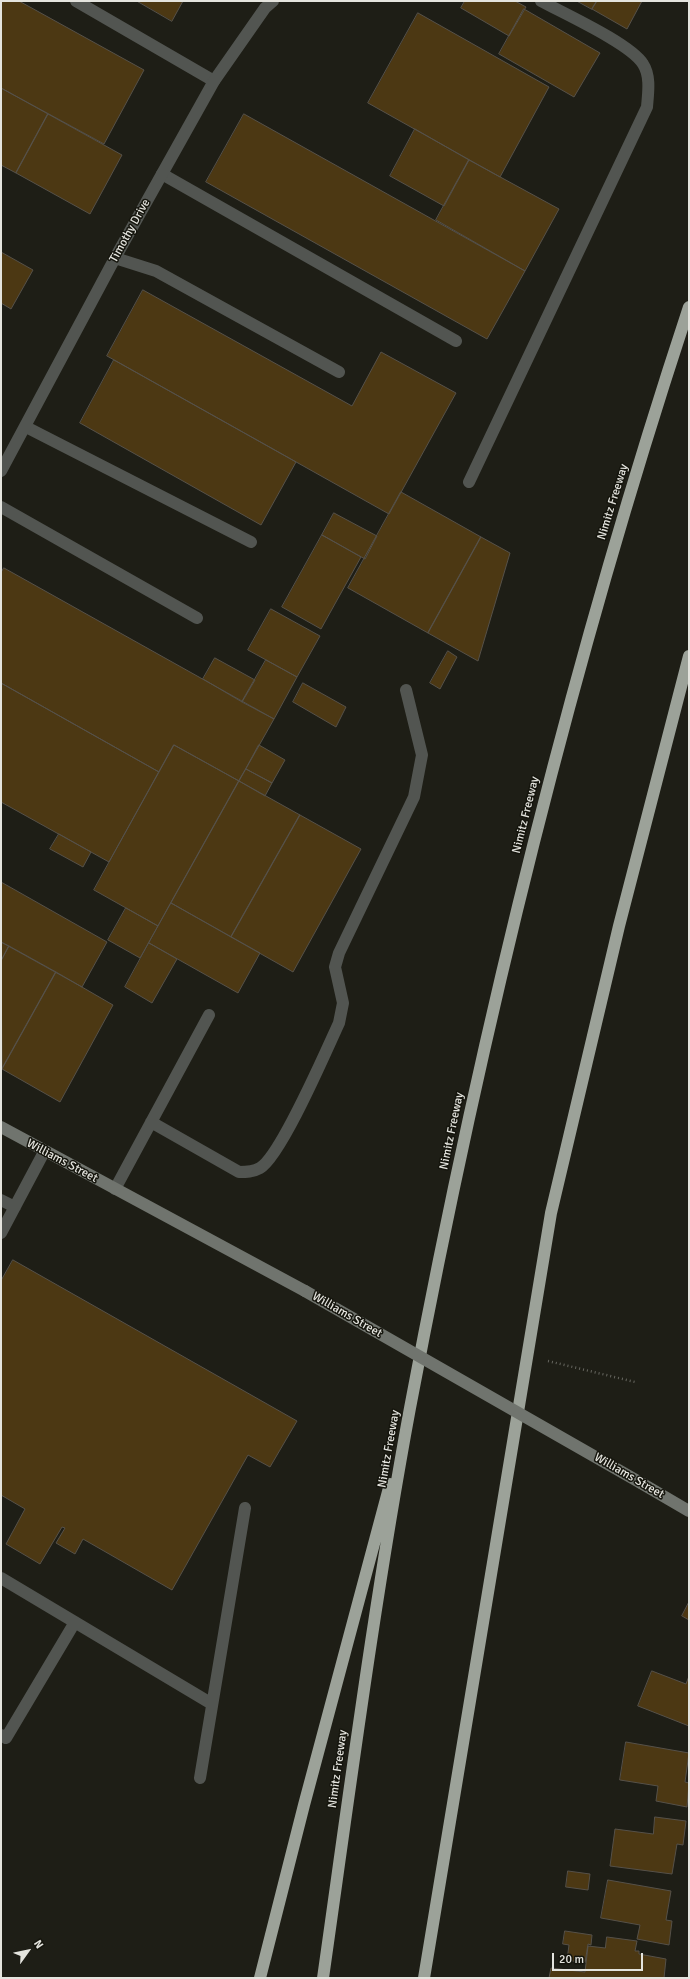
<!DOCTYPE html>
<style>
body{margin:0}
#map{position:relative;width:690px;height:1979px;overflow:hidden;background:#1e1e16;font-family:Signika,sans-serif}
canvas{display:block}
.frame{position:absolute;inset:0;border:2px solid #e4e4de;pointer-events:none}
.north{position:absolute;left:8px;top:1931px;width:40px;height:40px;-webkit-text-stroke:3px #15150d;paint-order:stroke;rotate:57deg;font-size:11px;font-weight:700;line-height:16px;text-align:center;color:#e4e4de}
.north::after{content:'';display:block;margin:auto;width:14px;height:18px;background:#e4e4de;clip-path:polygon(50% 0,100% 100%,50% 72%,0 100%)}
.scale{position:absolute;left:552px;top:1953px;width:91px;height:18px;box-sizing:border-box;border:2px solid #e4e4de;border-top:0;padding-left:5px;font-size:12px;line-height:14px;white-space:nowrap;color:#e4e4de;-webkit-text-stroke:3px #15150d;paint-order:stroke}
</style>
<div id="map">
<canvas width="690" height="1979"></canvas>
<div class="frame"></div>
<div class="north">N</div>
<div class="scale">20 m</div>
</div>
<script>
const ctx = document.querySelector('canvas').getContext('2d');
ctx.lineJoin = 'round';
function fillPath(path, color) { ctx.fillStyle = color; ctx.fill(path, 'evenodd'); }
function strokePath(path, color, width, dash) { ctx.strokeStyle = color; ctx.lineWidth = width; ctx.lineCap = dash ? 'butt' : 'round'; ctx.setLineDash(dash || []); ctx.stroke(path); }
function drawText(font, color, halo, rows, align = 'center') {
  ctx.font = font + ' Signika,sans-serif'; ctx.lineWidth = 3; ctx.setLineDash([]); ctx.textBaseline = 'middle'; ctx.strokeStyle = halo; ctx.fillStyle = color; for (const [text, x, y, turn = 0] of rows) {
    ctx.save(); ctx.translate(x, y); ctx.rotate((+turn || 0) * Math.PI / 180); ctx.textAlign = isNaN(turn) ? turn : align; if (halo) ctx.strokeText(text, 0, 0); ctx.fillText(text, 0, 0); ctx.restore();
  }
}
const building = new Path2D(`
 M 1,1 L 19,1 L 144,70 L 104,144 L 1,88 Z
 M 137,1 L 183,1 L 172,21 Z
 M 465,1 L 515,1 L 526,7 L 509,36 L 461,8 Z
 M 577,1 L 597,1 L 592,9 Z
 M 597,1 L 642,1 L 627,29 L 592,9 Z
 M 524,9 L 600,53 L 574,97 L 499,54 Z
 M 418,13 L 549,87 L 500,177 L 368,103 Z
 M 1,88 L 48,114 L 16,173 L 1,165 Z
 M 48,114 L 122,155 L 90,214 L 16,173 Z
 M 244,114 L 525,271 L 487,339 L 206,182 Z
 M 415,129 L 469,160 L 444,206 L 390,176 Z
 M 469,160 L 559,209 L 525,271 L 436,220 Z
 M 1,252 L 33,270 L 11,309 L 1,303 Z
 M 143,290 L 352,406 L 381,352 L 456,393 L 389,514 L 107,356 Z
 M 114,360 L 296,462 L 261,525 L 80,423 Z
 M 401,492 L 481,537 L 428,633 L 348,588 Z
 M 334,513 L 377,536 L 365,559 L 322,535 Z
 M 322,535 L 361,557 L 321,629 L 282,607 Z
 M 481,537 L 510,553 L 478,661 L 428,633 Z
 M 4,568 L 274,719 L 239,781 L 174,745 L 159,772 L 1,683 L 1,573 Z
 M 271,609 L 320,636 L 297,677 L 248,650 Z
 M 448,651 L 457,657 L 440,689 L 430,683 Z
 M 215,658 L 255,680 L 242,702 L 203,679 Z
 M 266,660 L 297,677 L 274,719 L 242,702 Z
 M 1,683 L 159,772 L 109,862 L 1,802 Z
 M 303,683 L 346,707 L 336,727 L 293,702 Z
 M 174,745 L 239,781 L 158,926 L 94,890 Z
 M 259,745 L 285,760 L 272,783 L 246,769 Z
 M 246,769 L 272,783 L 265,796 L 239,781 Z
 M 239,781 L 300,815 L 231,937 L 171,903 Z
 M 300,815 L 361,849 L 293,972 L 231,937 Z
 M 59,834 L 91,852 L 83,867 L 50,849 Z
 M 1,882 L 107,942 L 82,987 L 1,942 Z
 M 171,903 L 260,953 L 238,993 L 149,943 Z
 M 126,908 L 158,926 L 140,958 L 108,940 Z
 M 1,942 L 9,946 L 1,961 Z
 M 149,943 L 177,959 L 152,1003 L 125,987 Z
 M 9,946 L 56,972 L 2,1069 L 1,961 Z
 M 56,972 L 113,1005 L 60,1102 L 2,1069 Z
 M 13,1260 L 297,1421 L 270,1467 L 248,1455 L 172,1590 L 83,1539 L 75,1554 L 56,1543 L 65,1528 L 62,1527 L 40,1564 L 6,1544 L 25,1509 L 1,1495 L 1,1281 Z
 M 689,1602 L 689,1620 L 682,1616 Z
 M 652,1671 L 686,1684 L 689,1676 L 689,1726 L 638,1706 Z
 M 626,1742 L 689,1753 L 685,1782 L 689,1783 L 687,1807 L 656,1801 L 658,1786 L 620,1780 Z
 M 655,1817 L 686,1821 L 683,1845 L 677,1844 L 672,1874 L 610,1866 L 615,1829 L 653,1834 Z
 M 568,1871 L 590,1874 L 588,1890 L 566,1887 Z
 M 608,1880 L 671,1891 L 666,1920 L 672,1921 L 669,1945 L 637,1939 L 640,1925 L 601,1918 Z
 M 565,1931 L 592,1935 L 591,1945 L 588,1944 L 585,1963 L 567,1960 L 569,1945 L 563,1944 Z
 M 607,1937 L 637,1941 L 635,1951 L 639,1951 L 639,1954 L 666,1959 L 664,1978 L 549,1978 L 551,1968 L 585,1972 L 588,1946 L 605,1948 Z`);
const path = new Path2D(`
 M 548,1361 L 635,1382`);
const lane = new Path2D(`
 M 76,1 L 214,81
 M 162,174 L 456,341
 M 115,258 L 156,271 L 339,372
 M 26,427 L 251,542
 M 469,482 L 647,107 C 648,94 651,76 643,64 C 631,44 565,14 541,1
 M 1,507 L 197,618
 M 151,1122 L 239,1172 C 246,1172 253,1172 260,1168 C 281,1156 326,1051 339,1023 L 343,1003 L 335,967 L 339,953 L 414,797 L 422,755 L 406,690
 M 115,1189 L 209,1015
 M 1,1200 L 15,1207
 M 1,1233 L 44,1152
 M 1,1578 L 212,1704
 M 1,1735 L 6,1738 L 75,1622
 M 200,1778 L 245,1508`);
const street = new Path2D(`
 M 1,471 L 115,258 L 214,81 L 265,8 L 273,1`);
const secondary = new Path2D(`
 M 1,1127 L 305,1291
 M 641,1483 L 689,1511`);
const highway = new Path2D(`
 M 260,1978 L 304,1805 L 390,1484
 M 323,1978 C 350,1788 375,1597 410,1408 C 480,1036 570,667 689,307
 M 424,1978 L 551,1213 L 619,926 L 689,656`);
const secondaryBridge = new Path2D(`
 M 305,1291 L 641,1483`);
const streetNames = [
 ["Timothy Drive",130,231,-61],
 ["Nimitz Freeway",613,502,-73],
 ["Nimitz Freeway",526,815,-76],
 ["Nimitz Freeway",452,1131,-78],
 ["Williams Street",62,1161,28],
 ["Williams Street",347,1315,30],
 ["Nimitz Freeway",389,1449,-80],
 ["Williams Street",629,1476,30],
 ["Nimitz Freeway",338,1769,-82]
];
fillPath(building, '#4c3813');
strokePath(building, '#565149', 1);
strokePath(path, '#676760', 2.5, [1, 3]);
strokePath(lane, '#525551', 12);
strokePath(street, '#525551', 12);
strokePath(secondary, '#70746e', 12);
strokePath(highway, '#9ca299', 12);
strokePath(secondaryBridge, '#70746e', 12);
drawText('12px', '#e4e4de', '#15150d', streetNames);
</script>
